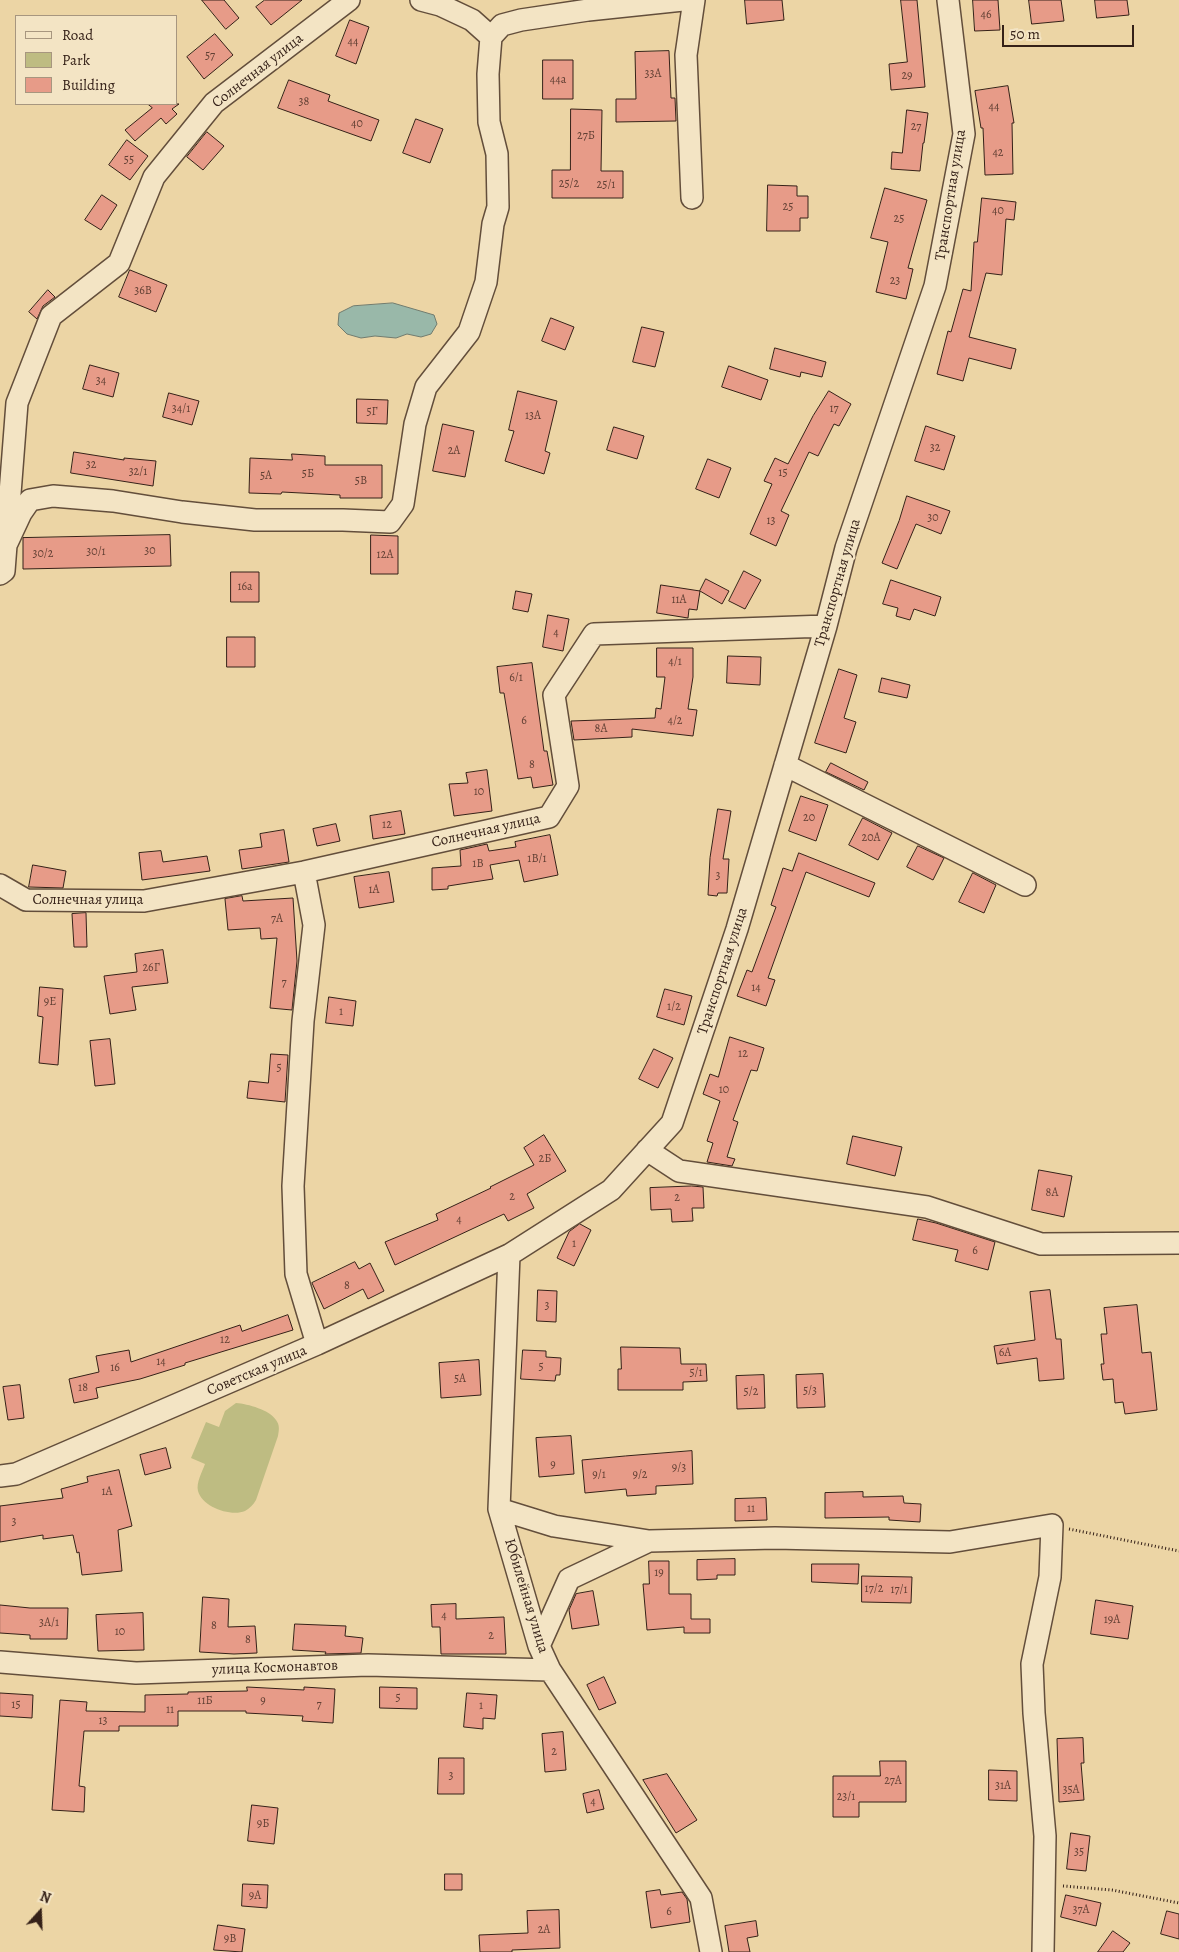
<!DOCTYPE html>
<meta charset="utf-8">
<style>
body{margin:0}
#map{position:relative;width:1179px;height:1952px;overflow:hidden;background:#ecd5a5;font-family:Alegreya,serif}
canvas{display:block}
.legend{position:absolute;left:15px;top:15px;width:162px;height:90px;box-sizing:border-box;background:#f3e4c4;border:1px solid #a7967f;margin:0;padding:6px 9px;list-style:none;font-size:15px;color:#352118}
.legend li{display:flex;align-items:center;gap:10px;height:25px}
.legend b{width:25px;border:1px solid #a7967f}
.north{position:absolute;left:15px;top:1887px;width:50px;height:50px;-webkit-text-stroke:4px #f3e4c4;paint-order:stroke;rotate:20deg;font-size:14px;font-weight:700;line-height:20px;text-align:center;color:#352118}
.north::after{content:'';display:block;margin:auto;width:18px;height:22px;background:#352118;clip-path:polygon(50% 0,100% 100%,50% 72%,0 100%)}
.scale{position:absolute;left:1002px;top:25px;width:132px;height:22px;box-sizing:border-box;border:2px solid #352118;border-top:0;padding-left:6px;font-size:15px;line-height:18px;white-space:nowrap;color:#352118;-webkit-text-stroke:4px #f3e4c4;paint-order:stroke}
</style>
<div id="map">
<canvas width="1179" height="1952"></canvas>
<ul class="legend">
<li><b style="height:6px;background:#f3e4c4"></b>Road</li>
<li><b style="height:14px;background:#bebc82"></b>Park</li>
<li><b style="height:14px;background:#e79b88"></b>Building</li>
</ul>
<div class="north">N</div>
<div class="scale">50 m</div>
</div>
<script>
const ctx = document.querySelector('canvas').getContext('2d');
ctx.lineJoin = 'round';
function fillPath(path, color) { ctx.fillStyle = color; ctx.fill(path, 'evenodd'); }
function strokePath(path, color, width, dash) { ctx.strokeStyle = color; ctx.lineWidth = width; ctx.lineCap = dash ? 'butt' : 'round'; ctx.setLineDash(dash || []); ctx.stroke(path); }
function drawText(font, color, halo, rows, align = 'center') {
  ctx.font = font + ' Alegreya,serif'; ctx.lineWidth = 5; ctx.setLineDash([]); ctx.textBaseline = 'middle'; ctx.strokeStyle = halo; ctx.fillStyle = color; for (const [text, x, y, turn = 0] of rows) {
    ctx.save(); ctx.translate(x, y); ctx.rotate((+turn || 0) * Math.PI / 180); ctx.textAlign = isNaN(turn) ? turn : align; if (halo) ctx.strokeText(text, 0, 0); ctx.fillText(text, 0, 0); ctx.restore();
  }
}
const green = new Path2D(`
 M 236,1403 C 248,1404 270,1410 276,1420 C 280,1425 279,1430 278,1436 L 256,1500 C 253,1505 250,1508 245,1511 C 231,1517 202,1507 198,1491 C 196,1483 202,1472 205,1464 L 191,1458 L 206,1422 L 219,1427 L 225,1411 Z`);
const water = new Path2D(`
 M 393,303 L 434,315 L 437,324 L 431,334 L 421,337 L 407,334 L 396,338 L 375,336 L 361,338 L 347,334 L 338,325 L 339,313 L 353,306 Z`);
const building = new Path2D(`
 M 202,0 L 224,0 L 239,18 L 226,29 Z
 M 265,0 L 302,0 L 271,25 L 256,7 Z
 M 745,0 L 782,0 L 784,20 L 747,24 Z
 M 901,0 L 917,0 L 925,87 L 891,90 L 889,64 L 907,62 Z
 M 973,0 L 998,0 L 1000,30 L 975,31 Z
 M 1029,0 L 1061,0 L 1064,21 L 1032,24 Z
 M 1095,0 L 1127,0 L 1129,15 L 1097,18 Z
 M 350,20 L 369,27 L 356,64 L 336,56 Z
 M 215,34 L 233,55 L 204,79 L 187,57 Z
 M 669,51 L 671,98 L 675,98 L 676,121 L 616,122 L 616,99 L 636,99 L 635,52 Z
 M 543,60 L 573,60 L 573,99 L 543,99 Z
 M 289,80 L 330,95 L 328,101 L 379,120 L 371,141 L 278,108 Z
 M 1008,86 L 1014,123 L 1012,123 L 1013,174 L 985,175 L 983,128 L 981,128 L 975,91 Z
 M 148,104 L 179,104 L 172,109 L 177,114 L 166,124 L 161,118 L 135,141 L 125,130 L 152,108 Z
 M 571,109 L 602,110 L 601,171 L 623,171 L 623,198 L 552,198 L 552,170 L 570,170 Z
 M 907,110 L 928,113 L 924,143 L 923,143 L 920,171 L 891,169 L 892,152 L 902,153 Z
 M 416,119 L 443,129 L 430,163 L 403,153 Z
 M 207,132 L 224,146 L 203,170 L 187,157 Z
 M 127,140 L 148,156 L 130,180 L 109,165 Z
 M 768,185 L 797,186 L 797,196 L 808,196 L 808,218 L 800,218 L 800,231 L 767,231 Z
 M 885,188 L 927,200 L 908,268 L 913,269 L 906,299 L 876,292 L 888,242 L 871,238 Z
 M 102,195 L 117,205 L 101,230 L 85,220 Z
 M 982,198 L 1016,202 L 1014,220 L 1006,219 L 1002,275 L 986,273 L 969,337 L 1016,349 L 1011,369 L 969,358 L 963,381 L 937,374 L 948,331 L 951,332 L 963,289 L 971,291 L 974,242 L 977,242 Z
 M 130,270 L 167,285 L 156,312 L 119,297 Z
 M 48,290 L 55,297 L 43,306 L 37,319 L 29,312 Z
 M 551,318 L 574,327 L 565,350 L 542,341 Z
 M 642,327 L 664,332 L 655,367 L 633,362 Z
 M 775,348 L 826,362 L 822,377 L 801,372 L 800,377 L 770,369 Z
 M 90,365 L 119,373 L 113,397 L 83,389 Z
 M 729,366 L 768,380 L 761,400 L 722,387 Z
 M 518,391 L 557,401 L 545,451 L 550,453 L 544,474 L 505,461 L 514,431 L 509,430 Z
 M 829,391 L 851,404 L 839,426 L 834,424 L 818,456 L 809,452 L 781,511 L 789,515 L 776,546 L 750,534 L 772,484 L 764,481 L 775,458 L 788,464 L 813,416 Z
 M 169,393 L 199,401 L 192,425 L 163,417 Z
 M 357,399 L 388,400 L 387,424 L 357,423 Z
 M 443,424 L 474,431 L 465,477 L 433,471 Z
 M 926,426 L 955,436 L 944,470 L 915,461 Z
 M 614,427 L 644,436 L 637,459 L 607,450 Z
 M 74,452 L 124,460 L 124,458 L 156,461 L 153,486 L 71,473 Z
 M 292,454 L 325,456 L 325,465 L 382,465 L 382,498 L 340,498 L 340,495 L 282,492 L 281,494 L 249,493 L 250,458 L 292,460 Z
 M 708,459 L 731,468 L 719,498 L 696,489 Z
 M 907,496 L 950,511 L 941,534 L 916,524 L 897,569 L 882,563 L 899,521 Z
 M 170,535 L 171,566 L 23,569 L 23,538 Z
 M 371,535 L 398,536 L 398,574 L 371,574 Z
 M 744,571 L 761,580 L 745,609 L 729,601 Z
 M 231,572 L 259,572 L 259,602 L 231,602 Z
 M 706,579 L 729,591 L 722,604 L 700,591 Z
 M 891,580 L 941,597 L 935,616 L 914,609 L 910,620 L 896,616 L 898,608 L 883,604 Z
 M 661,585 L 700,591 L 697,610 L 689,609 L 688,618 L 657,613 Z
 M 516,591 L 532,594 L 528,612 L 513,609 Z
 M 548,615 L 569,619 L 563,651 L 543,647 Z
 M 227,637 L 255,637 L 255,667 L 227,667 Z
 M 657,648 L 693,648 L 693,677 L 688,709 L 697,710 L 693,736 L 632,729 L 632,737 L 574,740 L 571,721 L 655,718 L 656,708 L 661,709 L 665,677 L 657,677 Z
 M 728,656 L 761,657 L 760,685 L 727,683 Z
 M 532,663 L 544,751 L 547,751 L 553,785 L 533,788 L 531,777 L 518,779 L 504,693 L 500,693 L 497,667 Z
 M 839,669 L 857,675 L 844,718 L 856,722 L 846,753 L 815,743 Z
 M 882,678 L 910,685 L 907,698 L 879,692 Z
 M 831,763 L 868,782 L 864,790 L 826,772 Z
 M 487,770 L 492,811 L 454,816 L 449,784 L 468,783 L 466,773 Z
 M 801,796 L 828,805 L 816,841 L 789,831 Z
 M 718,809 L 731,811 L 723,859 L 729,859 L 727,893 L 718,893 L 717,896 L 708,895 L 710,858 Z
 M 401,811 L 405,834 L 373,839 L 370,816 Z
 M 863,818 L 892,833 L 878,860 L 849,845 Z
 M 336,824 L 340,841 L 317,846 L 313,829 Z
 M 284,830 L 289,862 L 242,869 L 239,850 L 262,847 L 260,834 Z
 M 550,835 L 558,875 L 524,882 L 519,860 L 490,865 L 493,879 L 448,886 L 448,889 L 432,890 L 432,868 L 461,866 L 460,850 L 487,844 L 489,851 L 516,847 L 515,842 Z
 M 918,846 L 944,858 L 933,880 L 907,867 Z
 M 161,851 L 163,862 L 207,856 L 210,871 L 142,880 L 139,853 Z
 M 799,853 L 875,883 L 869,897 L 806,872 L 768,978 L 775,980 L 766,1006 L 737,996 L 747,970 L 752,972 L 776,907 L 771,905 L 783,868 L 792,871 Z
 M 33,865 L 66,871 L 63,888 L 29,887 Z
 M 389,872 L 394,902 L 359,908 L 354,877 Z
 M 973,873 L 996,885 L 984,913 L 959,902 Z
 M 242,896 L 243,901 L 293,898 L 297,961 L 292,1010 L 270,1008 L 277,938 L 261,939 L 260,928 L 228,930 L 225,899 Z
 M 86,913 L 87,947 L 74,947 L 72,914 Z
 M 163,950 L 168,983 L 132,987 L 136,1010 L 110,1014 L 104,976 L 137,972 L 135,954 Z
 M 40,987 L 63,989 L 58,1065 L 39,1063 L 43,1017 L 38,1016 Z
 M 665,989 L 692,996 L 684,1025 L 657,1017 Z
 M 329,997 L 356,1001 L 353,1026 L 326,1023 Z
 M 730,1037 L 764,1048 L 757,1071 L 751,1070 L 733,1120 L 738,1122 L 727,1157 L 735,1159 L 732,1166 L 707,1162 L 713,1143 L 707,1141 L 720,1101 L 703,1094 L 710,1074 L 718,1077 Z
 M 110,1039 L 115,1084 L 95,1086 L 90,1041 Z
 M 654,1049 L 673,1058 L 658,1088 L 639,1079 Z
 M 271,1054 L 288,1055 L 285,1102 L 247,1098 L 249,1081 L 268,1083 Z
 M 544,1135 L 566,1171 L 527,1194 L 534,1208 L 508,1221 L 504,1214 L 395,1265 L 385,1242 L 438,1220 L 436,1214 L 491,1188 L 490,1187 L 534,1165 L 524,1148 Z
 M 853,1136 L 902,1147 L 895,1176 L 847,1164 Z
 M 1039,1170 L 1072,1176 L 1064,1217 L 1032,1210 Z
 M 692,1186 L 703,1187 L 704,1208 L 692,1208 L 693,1221 L 672,1222 L 671,1209 L 651,1210 L 650,1188 Z
 M 918,1219 L 936,1223 L 995,1242 L 988,1270 L 955,1261 L 958,1250 L 913,1240 Z
 M 580,1224 L 591,1230 L 574,1266 L 557,1258 L 569,1232 Z
 M 355,1262 L 359,1269 L 370,1263 L 384,1291 L 368,1299 L 363,1289 L 324,1309 L 312,1283 Z
 M 538,1290 L 557,1291 L 556,1322 L 537,1321 Z
 M 1050,1290 L 1056,1339 L 1061,1339 L 1064,1379 L 1039,1381 L 1037,1358 L 997,1364 L 994,1346 L 1035,1340 L 1030,1292 Z
 M 1137,1305 L 1142,1353 L 1151,1352 L 1157,1410 L 1125,1414 L 1123,1402 L 1115,1403 L 1113,1379 L 1103,1380 L 1101,1364 L 1104,1364 L 1101,1334 L 1107,1334 L 1104,1308 Z
 M 288,1315 L 293,1330 L 185,1363 L 185,1365 L 140,1379 L 96,1388 L 98,1398 L 74,1403 L 69,1379 L 99,1372 L 96,1356 L 129,1350 L 131,1362 L 240,1325 L 242,1331 Z
 M 621,1347 L 680,1348 L 681,1364 L 706,1364 L 707,1381 L 683,1382 L 683,1390 L 618,1390 L 618,1369 L 621,1369 Z
 M 523,1350 L 546,1351 L 546,1357 L 561,1358 L 560,1375 L 556,1375 L 555,1381 L 521,1379 Z
 M 479,1360 L 481,1395 L 441,1398 L 439,1363 Z
 M 823,1374 L 825,1407 L 797,1408 L 796,1375 Z
 M 764,1375 L 765,1408 L 737,1409 L 736,1376 Z
 M 20,1385 L 24,1418 L 8,1420 L 3,1387 Z
 M 571,1436 L 574,1474 L 539,1477 L 536,1438 Z
 M 166,1448 L 171,1468 L 145,1475 L 140,1455 Z
 M 692,1451 L 693,1484 L 656,1486 L 656,1494 L 627,1496 L 626,1489 L 585,1493 L 582,1460 L 625,1456 Z
 M 119,1470 L 132,1526 L 118,1530 L 122,1571 L 82,1575 L 79,1552 L 77,1553 L 73,1535 L 43,1539 L 43,1535 L 0,1542 L 0,1506 L 63,1498 L 61,1489 L 88,1482 L 87,1477 Z
 M 863,1492 L 863,1497 L 903,1496 L 904,1503 L 921,1504 L 920,1522 L 889,1520 L 889,1517 L 825,1518 L 825,1493 Z
 M 766,1498 L 767,1520 L 735,1521 L 735,1499 Z
 M 735,1559 L 735,1575 L 717,1575 L 717,1579 L 697,1580 L 697,1560 Z
 M 649,1561 L 669,1561 L 669,1594 L 691,1594 L 691,1619 L 710,1619 L 710,1633 L 684,1633 L 684,1627 L 647,1630 L 643,1584 L 649,1584 Z
 M 812,1564 L 859,1564 L 858,1584 L 812,1582 Z
 M 862,1576 L 912,1577 L 911,1603 L 862,1602 Z
 M 593,1591 L 599,1625 L 572,1629 L 569,1610 L 576,1594 Z
 M 203,1597 L 229,1599 L 228,1627 L 255,1626 L 257,1653 L 234,1654 L 200,1652 Z
 M 1096,1600 L 1133,1606 L 1128,1639 L 1091,1634 Z
 M 456,1604 L 456,1619 L 504,1617 L 506,1654 L 441,1654 L 440,1627 L 432,1627 L 431,1605 Z
 M 0,1605 L 30,1608 L 68,1608 L 67,1639 L 30,1639 L 30,1635 L 0,1633 Z
 M 143,1613 L 144,1650 L 98,1651 L 96,1615 Z
 M 295,1624 L 346,1626 L 345,1636 L 363,1638 L 361,1653 L 325,1654 L 326,1652 L 293,1650 Z
 M 604,1677 L 616,1703 L 599,1710 L 587,1685 Z
 M 247,1687 L 304,1690 L 304,1687 L 335,1689 L 333,1723 L 302,1721 L 303,1716 L 246,1713 L 246,1711 L 178,1711 L 178,1726 L 119,1726 L 119,1731 L 84,1731 L 79,1786 L 85,1787 L 84,1812 L 52,1810 L 60,1700 L 87,1702 L 86,1711 L 145,1712 L 145,1695 L 188,1694 L 188,1692 L 247,1691 Z
 M 380,1687 L 417,1688 L 417,1709 L 380,1708 Z
 M 0,1693 L 33,1695 L 32,1718 L 0,1716 Z
 M 467,1693 L 497,1695 L 495,1719 L 483,1718 L 483,1729 L 464,1727 Z
 M 563,1732 L 566,1770 L 545,1772 L 542,1734 Z
 M 1083,1738 L 1084,1763 L 1081,1763 L 1084,1800 L 1059,1802 L 1057,1739 Z
 M 439,1758 L 464,1758 L 464,1794 L 438,1794 Z
 M 880,1761 L 906,1761 L 906,1802 L 859,1802 L 859,1817 L 833,1817 L 833,1776 L 880,1776 Z
 M 989,1770 L 1017,1771 L 1017,1801 L 989,1800 Z
 M 667,1774 L 697,1820 L 676,1833 L 643,1780 Z
 M 599,1790 L 604,1809 L 587,1813 L 583,1794 Z
 M 252,1805 L 278,1808 L 274,1844 L 248,1841 Z
 M 1071,1833 L 1090,1836 L 1086,1871 L 1067,1869 Z
 M 445,1874 L 462,1874 L 462,1890 L 445,1890 Z
 M 243,1884 L 268,1885 L 267,1908 L 242,1906 Z
 M 660,1890 L 661,1895 L 682,1892 L 687,1899 L 690,1922 L 651,1928 L 646,1892 Z
 M 1066,1895 L 1101,1903 L 1096,1926 L 1061,1917 Z
 M 559,1910 L 560,1948 L 512,1950 L 512,1952 L 480,1952 L 479,1935 L 528,1933 L 527,1911 Z
 M 1167,1911 L 1179,1914 L 1179,1939 L 1161,1934 Z
 M 756,1921 L 758,1936 L 747,1938 L 750,1952 L 729,1952 L 725,1926 Z
 M 218,1925 L 245,1929 L 242,1952 L 214,1950 Z
 M 1113,1931 L 1130,1943 L 1123,1952 L 1098,1952 Z`);
const path = new Path2D(`
 M 1069,1529 L 1179,1551
 M 1063,1886 L 1112,1890 L 1179,1903`);
const minor = new Path2D(`
 M 421,0 L 440,5 L 472,20 L 491,37
 M 692,198 L 686,55 L 694,0
 M 7,543 L 21,513 L 30,500 L 53,496 L 113,501 L 182,512 L 255,520 L 343,520 L 390,522 L 403,504 L 415,424 L 426,387 L 469,332 L 486,282 L 493,224 L 498,207 L 497,154 L 489,122 L 488,74 L 491,37 L 502,25 L 521,20 L 588,10 L 683,0
 M 0,574 L 4,571 L 17,403 L 51,316 L 119,263 L 154,177 L 214,103 L 349,0
 M 785,765 L 1025,885
 M 304,872 L 314,925 L 303,1021 L 293,1186 L 296,1274 L 317,1344
 M 0,885 L 26,900 L 144,901 L 304,872 L 549,817 L 568,786 L 554,695 L 594,634 L 826,626
 M 647,1150 L 679,1171 L 927,1207 L 1041,1244 L 1179,1243
 M 509,1255 L 499,1509 L 539,1646 L 550,1670 L 701,1898 L 711,1952
 M 0,1476 L 16,1474 L 317,1344 L 509,1255 L 611,1190 L 672,1123 L 737,929 L 826,626 L 846,548 L 935,286 L 964,134 L 948,0
 M 499,1509 L 554,1526 L 649,1541 L 775,1538 L 950,1542 L 1052,1525 L 1050,1577 L 1032,1664 L 1034,1713 L 1045,1836 L 1043,1952
 M 539,1646 L 569,1579 L 649,1541
 M 0,1662 L 136,1673 L 368,1665 L 550,1670`);
const numberNames = [
 ["46",986,15],
 ["44",353,42],
 ["57",210,56],
 ["33А",653,74],
 ["29",907,76],
 ["44а",558,80],
 ["38",304,102],
 ["44",994,107],
 ["40",357,124],
 ["27",916,127],
 ["27Б",586,136],
 ["42",998,153],
 ["55",129,160],
 ["25/2",569,184],
 ["25/1",606,185],
 ["25",788,207],
 ["40",998,211],
 ["25",899,219],
 ["23",895,281],
 ["36В",143,291],
 ["34",101,381],
 ["34/1",181,409],
 ["17",834,409],
 ["5Г",372,412],
 ["13А",533,416],
 ["32",935,448],
 ["2А",454,451],
 ["32",91,465],
 ["32/1",138,472],
 ["15",783,473],
 ["5Б",308,474],
 ["5А",266,476],
 ["5В",361,481],
 ["30",933,518],
 ["13",771,521],
 ["30",150,551],
 ["30/1",96,552],
 ["30/2",43,554],
 ["12А",385,555],
 ["16а",245,587],
 ["11А",679,600],
 ["4",556,633],
 ["4/1",675,662],
 ["6/1",516,678],
 ["6",524,721],
 ["4/2",675,721],
 ["8А",601,729],
 ["8",532,765],
 ["10",479,792],
 ["20",809,818],
 ["12",387,825],
 ["20А",871,838],
 ["1В/1",537,859],
 ["1В",478,864],
 ["3",718,876],
 ["1А",374,890],
 ["7А",277,919],
 ["26Г",151,968],
 ["7",284,983],
 ["14",756,988],
 ["9Е",50,1002],
 ["1/2",674,1007],
 ["1",341,1012],
 ["12",743,1054],
 ["5",279,1068],
 ["10",724,1090],
 ["2Б",545,1159],
 ["8А",1052,1193],
 ["2",512,1197],
 ["2",677,1198],
 ["4",459,1220],
 ["1",574,1244],
 ["6",975,1251],
 ["8",347,1286],
 ["3",547,1306],
 ["12",225,1340],
 ["6А",1005,1353],
 ["14",161,1362],
 ["5",541,1367],
 ["16",115,1368],
 ["5/1",696,1373],
 ["5А",460,1379],
 ["18",83,1388],
 ["5/3",810,1391],
 ["5/2",751,1392],
 ["9",553,1465],
 ["9/3",679,1468],
 ["9/1",599,1475],
 ["9/2",640,1475],
 ["1А",107,1492],
 ["11",751,1509],
 ["3",14,1522],
 ["19",659,1573],
 ["17/2",874,1589],
 ["17/1",899,1590],
 ["4",444,1616],
 ["19А",1112,1620],
 ["3А/1",49,1623],
 ["8",214,1626],
 ["10",120,1632],
 ["2",491,1636],
 ["8",248,1640],
 ["5",398,1698],
 ["11Б",205,1701],
 ["9",263,1701],
 ["15",16,1705],
 ["7",319,1705],
 ["1",481,1706],
 ["11",170,1710],
 ["13",103,1721],
 ["2",554,1752],
 ["3",451,1776],
 ["27А",893,1781],
 ["31А",1003,1786],
 ["35А",1071,1790],
 ["23/1",846,1797],
 ["4",593,1802],
 ["9Б",263,1824],
 ["35",1079,1852],
 ["9А",255,1896],
 ["37А",1081,1910],
 ["6",669,1912],
 ["2А",544,1930],
 ["9В",230,1939]
];
const streetNames = [
 ["Солнечная улица",258,71,-38],
 ["Транспортная улица",951,195,-81],
 ["Транспортная улица",838,583,-74],
 ["Солнечная улица",486,831,-13],
 ["Солнечная улица",88,900],
 ["Транспортная улица",723,971,-72],
 ["Советская улица",257,1371,-23],
 ["Юбилейная улица",526,1596,73],
 ["улица Космонавтов",275,1668,-2]
];
fillPath(green, '#bebc82');
fillPath(water, '#99b8a9');
strokePath(water, '#717c6f', 1);
fillPath(building, '#e79b88');
strokePath(building, '#352118', 1);
strokePath(minor, '#634e3b', 24);
strokePath(path, '#352118', 3, [1, 2.5]);
strokePath(minor, '#f3e4c4', 21);
drawText('12px', '#624034', null, numberNames);
drawText('15px', '#352118', '#f3e4c4', streetNames);
</script>
